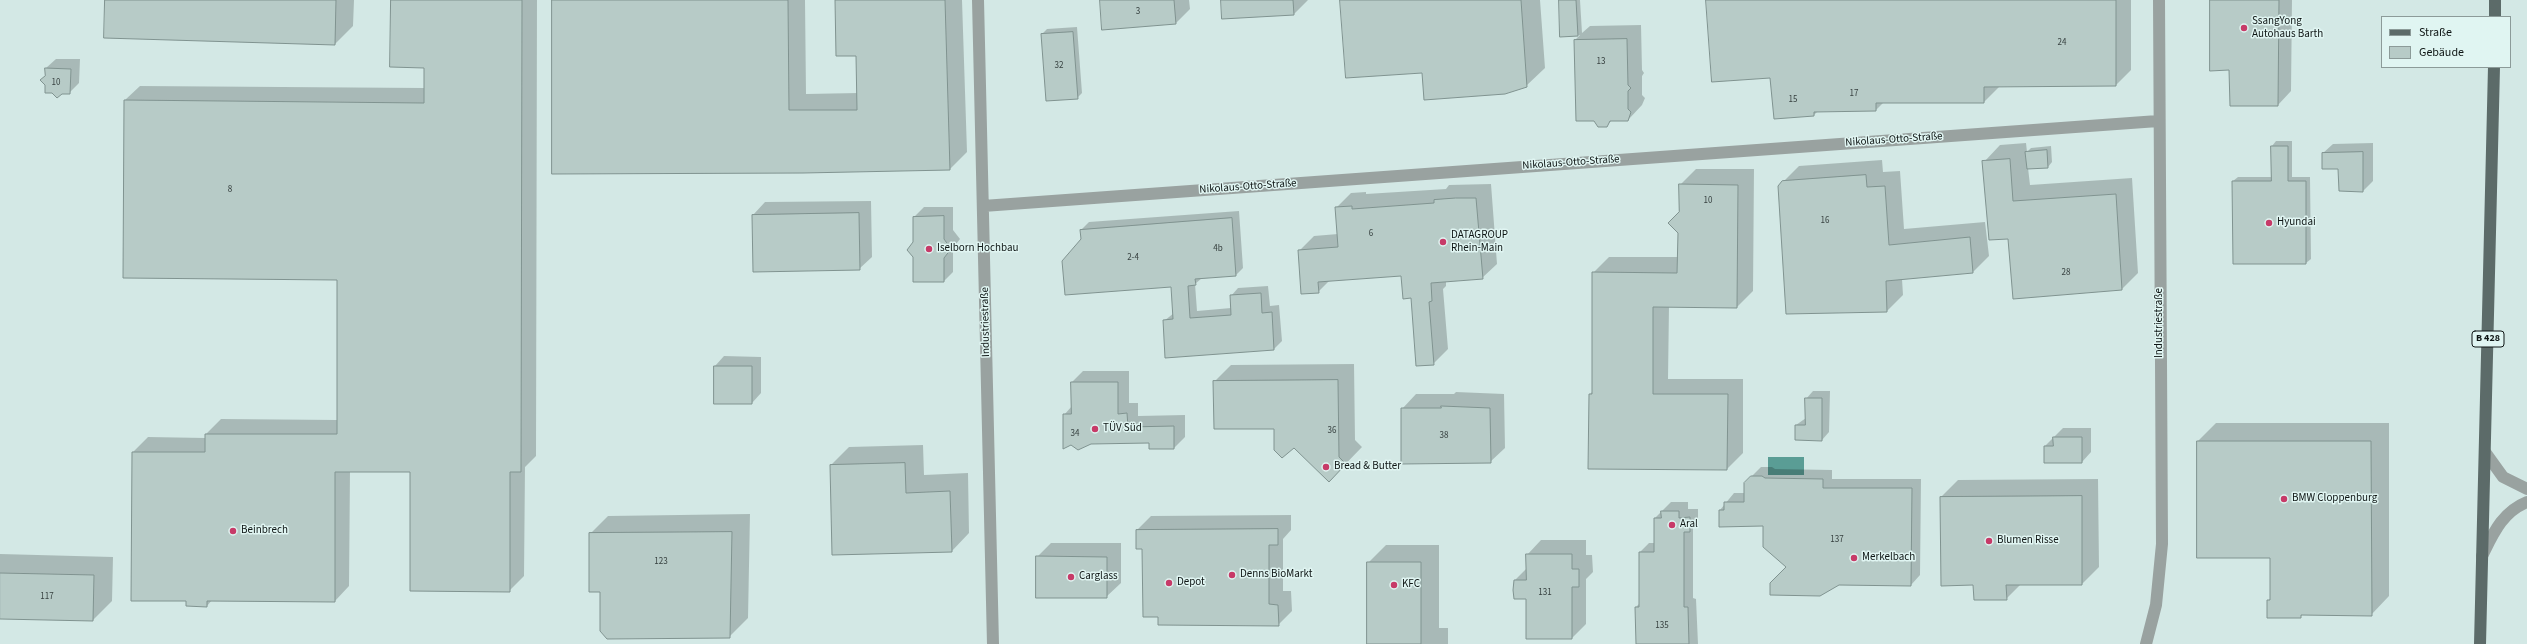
<!DOCTYPE html>
<meta charset="utf-8">
<style>
body{margin:0}
#map{position:relative;width:2527px;height:644px;overflow:hidden;background:#d3e8e5;font-family:"Source Sans 3",sans-serif}
canvas{display:block}
.legend{position:absolute;left:2381px;top:16px;width:130px;height:52px;box-sizing:border-box;background:#e0f5f2;border:1px solid #8c9b99;margin:0;padding:5px 7px;list-style:none;font-size:12px;color:#0e1514}
.legend li{display:flex;align-items:center;gap:8px;height:20px}
.legend b{width:20px;border:1px solid #8c9b99}
</style>
<div id="map">
<canvas width="2527" height="644"></canvas>
<ul class="legend">
<li><b style="height:5px;background:#5c6b69"></b>Straße</li>
<li><b style="height:11px;background:#b7cbc7"></b>Gebäude</li>
</ul>
</div>
<script>
const ctx = document.querySelector('canvas').getContext('2d');
ctx.lineJoin = 'round';
function fillPath(path, color) { ctx.fillStyle = color; ctx.fill(path, 'evenodd'); }
function strokePath(path, color, width, dash) { ctx.strokeStyle = color; ctx.lineWidth = width; ctx.lineCap = dash ? 'butt' : 'round'; ctx.setLineDash(dash || []); ctx.stroke(path); }
function drawText(font, color, halo, rows, align = 'center') {
  ctx.font = font + ' "Source Sans 3",sans-serif'; ctx.lineWidth = 3; ctx.setLineDash([]); ctx.textBaseline = 'middle'; ctx.strokeStyle = halo; ctx.fillStyle = color; for (const [text, x, y, turn = 0] of rows) {
    ctx.save(); ctx.translate(x, y); ctx.rotate((+turn || 0) * Math.PI / 180); ctx.textAlign = isNaN(turn) ? turn : align; if (halo) ctx.strokeText(text, 0, 0); ctx.fillText(text, 0, 0); ctx.restore();
  }
}
const water = new Path2D(`
 M 1768,457 L 1804,457 L 1804,475 L 1768,475 Z`);
const shadow = new Path2D(`
 M 106,0 L 354,0 L 353,26 L 335,44 Z
 M 392,0 L 537,0 L 536,456 L 525,467 L 524,576 L 509,591 L 411,471 L 350,471 L 349,586 L 335,601 L 212,600 L 207,606 L 187,600 L 133,452 L 148,437 L 206,438 L 206,434 L 221,419 L 338,420 L 338,279 L 125,100 L 140,86 L 425,88 L 425,67 Z
 M 553,0 L 805,0 L 806,94 L 858,93 L 857,55 L 836,0 L 962,0 L 967,152 L 950,169 L 803,172 Z
 M 1101,0 L 1189,0 L 1190,9 L 1176,23 Z
 M 1222,0 L 1308,0 L 1294,14 L 1223,18 Z
 M 1341,0 L 1540,0 L 1545,68 L 1526,86 L 1423,71 Z
 M 1560,0 L 1580,0 L 1582,33 L 1590,26 L 1641,25 L 1642,70 L 1644,73 L 1642,76 L 1642,95 L 1645,98 L 1642,105 L 1628,120 L 1612,120 L 1606,126 L 1575,40 L 1580,35 L 1561,36 Z
 M 1707,0 L 2131,0 L 2131,70 L 2116,85 L 2000,86 L 1984,102 L 1884,102 L 1876,110 L 1818,111 L 1814,115 L 1771,77 Z
 M 2211,0 L 2292,0 L 2291,91 L 2278,105 L 2229,69 Z
 M 1077,27 L 1082,93 L 1077,98 L 1042,34 L 1047,29 Z
 M 56,59 L 80,59 L 79,83 L 69,93 L 46,68 Z
 M 2276,141 L 2292,141 L 2292,177 L 2310,177 L 2311,259 L 2306,263 L 2234,263 L 2233,181 L 2238,177 L 2272,177 L 2272,146 Z
 M 2026,143 L 2027,152 L 2031,148 L 2051,146 L 2052,162 L 2048,167 L 2028,168 L 2030,185 L 2132,178 L 2138,273 L 2122,289 L 2009,238 L 1984,162 L 2000,145 Z
 M 2373,143 L 2373,181 L 2363,191 L 2340,190 L 2339,168 L 2323,153 L 2333,144 Z
 M 1882,160 L 1883,172 L 1900,171 L 1904,229 L 1985,222 L 1989,256 L 1973,272 L 1902,279 L 1903,295 L 1887,311 L 1783,182 L 1799,166 Z
 M 1696,169 L 1754,169 L 1753,291 L 1737,307 L 1669,306 L 1668,379 L 1743,379 L 1743,453 L 1727,469 L 1590,394 L 1593,391 L 1593,273 L 1609,257 L 1679,257 L 1680,185 Z
 M 1491,184 L 1497,264 L 1482,278 L 1446,281 L 1446,286 L 1443,289 L 1448,349 L 1433,364 L 1412,297 L 1402,275 L 1330,280 L 1318,292 L 1299,251 L 1314,236 L 1338,234 L 1336,208 L 1351,193 L 1366,192 L 1366,194 L 1446,189 L 1449,185 Z
 M 871,201 L 872,257 L 859,269 L 753,215 L 765,202 Z
 M 924,207 L 953,207 L 953,230 L 960,239 L 953,248 L 953,272 L 944,281 L 914,242 L 914,217 Z
 M 1239,211 L 1243,268 L 1236,275 L 1202,278 L 1195,284 L 1197,311 L 1231,308 L 1231,296 L 1238,288 L 1268,286 L 1270,306 L 1279,305 L 1282,341 L 1274,349 L 1166,356 L 1164,321 L 1174,313 L 1172,286 L 1082,239 L 1081,230 L 1089,222 Z
 M 724,356 L 761,357 L 761,393 L 752,403 L 715,366 Z
 M 1354,364 L 1355,440 L 1362,447 L 1329,481 L 1275,428 L 1214,382 L 1231,365 Z
 M 1083,371 L 1129,371 L 1129,403 L 1138,403 L 1138,416 L 1185,415 L 1185,437 L 1174,448 L 1150,448 L 1150,442 L 1064,415 L 1072,406 L 1072,382 Z
 M 1813,391 L 1830,391 L 1829,432 L 1822,440 L 1796,425 L 1806,418 L 1806,399 Z
 M 1456,392 L 1504,394 L 1505,448 L 1490,462 L 1402,409 L 1416,394 L 1454,394 Z
 M 2216,423 L 2389,423 L 2389,596 L 2371,615 L 2303,614 L 2300,617 L 2268,601 L 2271,598 L 2271,557 L 2198,441 Z
 M 2063,428 L 2091,428 L 2091,452 L 2082,462 L 2045,446 Z
 M 923,445 L 924,475 L 968,473 L 969,533 L 951,552 L 831,465 L 849,447 Z
 M 1761,467 L 1772,467 L 1775,469 L 1832,470 L 1832,479 L 1921,479 L 1920,575 L 1911,585 L 1787,567 L 1764,525 L 1720,510 L 1734,493 L 1745,493 L 1745,483 Z
 M 2098,479 L 2099,567 L 2082,584 L 2021,584 L 2006,599 L 1974,584 L 1941,497 L 1958,480 Z
 M 1671,502 L 1688,502 L 1688,509 L 1698,509 L 1698,522 L 1693,528 L 1693,598 L 1696,599 L 1698,644 L 1637,644 L 1636,607 L 1640,603 L 1640,552 L 1649,543 L 1655,543 L 1655,518 Z
 M 750,514 L 748,618 L 729,637 L 601,591 L 590,534 L 608,516 Z
 M 1291,515 L 1291,530 L 1283,539 L 1283,591 L 1291,591 L 1292,611 L 1278,625 L 1159,616 L 1143,548 L 1137,530 L 1151,516 Z
 M 1541,540 L 1586,540 L 1586,555 L 1592,555 L 1593,572 L 1586,579 L 1586,624 L 1572,638 L 1527,598 L 1515,580 L 1527,568 L 1527,555 Z
 M 1051,543 L 1121,543 L 1121,583 L 1106,597 L 1037,557 Z
 M 1386,545 L 1439,545 L 1439,628 L 1448,628 L 1448,644 L 1368,644 L 1368,563 Z
 M 0,554 L 113,557 L 112,601 L 93,620 L 0,618 Z`);
const building = new Path2D(`
 M 105,0 L 336,0 L 335,45 L 104,38 Z
 M 391,0 L 522,0 L 521,472 L 510,472 L 510,592 L 410,591 L 410,472 L 335,472 L 335,602 L 207,601 L 207,607 L 186,606 L 186,601 L 131,601 L 132,452 L 205,452 L 205,434 L 337,434 L 337,280 L 123,278 L 124,100 L 424,103 L 424,68 L 390,67 Z
 M 552,0 L 788,0 L 789,110 L 857,110 L 856,56 L 836,56 L 835,0 L 945,0 L 950,170 L 803,173 L 552,174 Z
 M 1100,0 L 1174,0 L 1176,24 L 1102,30 Z
 M 1221,0 L 1293,0 L 1294,15 L 1222,19 Z
 M 1340,0 L 1521,0 L 1527,87 L 1505,94 L 1424,100 L 1422,73 L 1346,78 Z
 M 1559,0 L 1576,0 L 1578,36 L 1560,37 Z
 M 1706,0 L 2116,0 L 2116,86 L 1984,87 L 1984,103 L 1876,103 L 1876,111 L 1814,112 L 1814,116 L 1774,119 L 1770,78 L 1712,82 Z
 M 2210,0 L 2279,0 L 2278,106 L 2230,106 L 2229,70 L 2210,71 Z
 M 1073,32 L 1078,99 L 1046,101 L 1041,34 Z
 M 1627,39 L 1628,85 L 1631,88 L 1628,91 L 1628,109 L 1631,112 L 1628,121 L 1610,121 L 1607,127 L 1598,127 L 1594,121 L 1576,121 L 1574,40 Z
 M 45,68 L 71,69 L 70,94 L 62,94 L 57,98 L 52,93 L 45,93 L 45,85 L 40,80 L 45,76 Z
 M 2271,146 L 2288,146 L 2288,181 L 2306,181 L 2306,264 L 2233,264 L 2232,181 L 2271,181 Z
 M 2047,150 L 2048,168 L 2027,169 L 2025,152 Z
 M 2363,152 L 2363,192 L 2339,191 L 2338,169 L 2322,169 L 2322,153 Z
 M 2010,159 L 2013,201 L 2116,194 L 2122,290 L 2013,299 L 2008,239 L 1989,240 L 1982,161 Z
 M 1866,175 L 1867,187 L 1885,186 L 1889,245 L 1970,237 L 1973,273 L 1886,281 L 1887,312 L 1786,314 L 1778,186 L 1782,181 Z
 M 1679,184 L 1738,185 L 1737,308 L 1653,307 L 1653,394 L 1728,394 L 1727,470 L 1588,469 L 1589,394 L 1592,394 L 1592,272 L 1677,273 L 1678,233 L 1668,223 L 1679,212 Z
 M 1456,198 L 1476,198 L 1483,279 L 1431,283 L 1432,301 L 1429,302 L 1434,365 L 1416,366 L 1411,298 L 1403,299 L 1401,276 L 1318,282 L 1319,293 L 1301,294 L 1298,250 L 1338,247 L 1335,207 L 1352,206 L 1352,209 L 1434,203 L 1434,200 Z
 M 859,213 L 860,270 L 753,272 L 752,215 Z
 M 944,216 L 944,239 L 951,249 L 944,258 L 944,282 L 913,282 L 913,257 L 907,250 L 913,242 L 913,217 Z
 M 1232,218 L 1236,276 L 1195,279 L 1196,285 L 1188,286 L 1190,318 L 1231,315 L 1230,295 L 1261,293 L 1262,313 L 1272,312 L 1274,350 L 1165,358 L 1163,320 L 1173,319 L 1171,287 L 1065,295 L 1062,261 L 1081,239 L 1080,230 Z
 M 714,366 L 752,366 L 752,404 L 714,404 Z
 M 1338,380 L 1339,457 L 1346,464 L 1329,482 L 1294,448 L 1282,458 L 1274,450 L 1274,429 L 1214,429 L 1213,381 Z
 M 1071,382 L 1118,382 L 1118,414 L 1127,413 L 1128,427 L 1174,426 L 1174,449 L 1149,449 L 1149,443 L 1091,444 L 1078,450 L 1071,445 L 1063,449 L 1063,414 L 1071,414 Z
 M 1805,398 L 1822,398 L 1822,441 L 1795,440 L 1795,425 L 1805,425 Z
 M 1441,406 L 1490,408 L 1491,463 L 1401,464 L 1401,408 L 1441,408 Z
 M 2053,437 L 2082,437 L 2082,463 L 2044,463 L 2044,446 L 2053,446 Z
 M 2197,441 L 2371,441 L 2372,616 L 2301,615 L 2301,618 L 2267,618 L 2267,600 L 2270,600 L 2270,558 L 2197,558 Z
 M 905,463 L 906,493 L 950,491 L 952,552 L 832,555 L 830,465 Z
 M 1751,476 L 1762,476 L 1765,478 L 1823,479 L 1823,488 L 1912,488 L 1911,586 L 1839,585 L 1820,596 L 1770,595 L 1770,583 L 1786,567 L 1763,547 L 1763,526 L 1719,527 L 1719,510 L 1724,510 L 1724,502 L 1744,502 L 1744,483 Z
 M 2082,496 L 2082,585 L 2006,585 L 2007,600 L 1974,600 L 1973,585 L 1941,586 L 1940,497 Z
 M 1661,511 L 1679,511 L 1679,518 L 1690,517 L 1690,532 L 1684,532 L 1684,607 L 1688,607 L 1689,644 L 1636,644 L 1635,607 L 1639,607 L 1639,552 L 1654,552 L 1654,518 L 1661,518 Z
 M 1278,529 L 1278,545 L 1269,545 L 1269,604 L 1278,605 L 1279,626 L 1158,625 L 1158,617 L 1143,617 L 1142,549 L 1136,549 L 1136,530 Z
 M 732,532 L 730,638 L 607,639 L 600,631 L 600,592 L 589,592 L 589,533 Z
 M 1526,554 L 1572,554 L 1572,569 L 1579,569 L 1579,587 L 1572,587 L 1572,639 L 1526,639 L 1526,599 L 1514,599 L 1513,590 L 1514,580 L 1526,580 Z
 M 1036,556 L 1107,557 L 1107,598 L 1036,598 Z
 M 1367,562 L 1421,562 L 1421,644 L 1367,644 Z
 M 0,573 L 94,575 L 93,621 L 0,619 Z`);
const street = new Path2D(`
 M 978,0 L 993,644
 M 983,206 L 2158,121
 M 2485,452 L 2503,477 L 2527,489
 M 2482,556 C 2493,534 2502,512 2527,502
 M 2146,644 L 2156,605 L 2162,544 L 2159,0`);
const primary = new Path2D(`
 M 2495,17 L 2495,0
 M 2480,644 L 2494,67`);
const markers = [
 [2244,28,4,"#c73a68"],
 [2269,223,4,"#c73a68"],
 [1443,242,4,"#c73a68"],
 [929,249,4,"#c73a68"],
 [1095,429,4,"#c73a68"],
 [1326,467,4,"#c73a68"],
 [2284,499,4,"#c73a68"],
 [1672,525,4,"#c73a68"],
 [233,531,4,"#c73a68"],
 [1989,541,4,"#c73a68"],
 [1854,558,4,"#c73a68"],
 [1232,575,4,"#c73a68"],
 [1071,577,4,"#c73a68"],
 [1169,583,4,"#c73a68"],
 [1394,585,4,"#c73a68"]
];
const numberNames = [
 ["3",1138,12],
 ["24",2062,43],
 ["13",1601,62],
 ["32",1059,66],
 ["10",56,83],
 ["17",1854,94],
 ["15",1793,100],
 ["8",230,190],
 ["10",1708,201],
 ["16",1825,221],
 ["6",1371,234],
 ["4b",1218,249],
 ["2-4",1133,258],
 ["28",2066,273],
 ["36",1332,431],
 ["34",1075,434],
 ["38",1444,436],
 ["137",1837,540],
 ["123",661,562],
 ["131",1545,593],
 ["117",47,597],
 ["135",1662,626]
];
const shields = [
 [2488,339,32]
];
const shieldNames = [
 ["B 428",2488,339]
];
const poiNames = [
 ["SsangYong",2252,22],
 ["Autohaus Barth",2252,35],
 ["Hyundai",2277,223],
 ["DATAGROUP",1451,236],
 ["Rhein-Main",1451,249],
 ["Iselborn Hochbau",937,249],
 ["TÜV Süd",1103,429],
 ["Bread & Butter",1334,467],
 ["BMW Cloppenburg",2292,499],
 ["Aral",1680,525],
 ["Beinbrech",241,531],
 ["Blumen Risse",1997,541],
 ["Merkelbach",1862,558],
 ["Denns BioMarkt",1240,575],
 ["Carglass",1079,577],
 ["Depot",1177,583],
 ["KFC",1402,585]
];
const streetNames = [
 ["Nikolaus-Otto-Straße",1894,140,-4],
 ["Nikolaus-Otto-Straße",1571,163,-4],
 ["Nikolaus-Otto-Straße",1248,187,-4],
 ["Industriestraße",986,322,-91],
 ["Industriestraße",2160,323,-90]
];
fillPath(water, '#5a9d95');
fillPath(shadow, '#0003');
fillPath(building, '#b7cbc7');
strokePath(building, '#809390', 1);
strokePath(street, '#99a2a0', 12);
strokePath(primary, '#5c6b69', 12);
for (const [x, y, r, color] of markers) { const dot = new Path2D(); dot.arc(x, y, r, 0, 2 * Math.PI); ctx.fillStyle = color; ctx.fill(dot); strokePath(dot, '#e0f5f2', 1.5); }
drawText('9px', '#384241', null, numberNames);
for (const [x, y, w] of shields) { const box = new Path2D(); box.roundRect(x - w / 2, y - 8, w, 16, 3); ctx.fillStyle = '#e0f5f2'; ctx.fill(box); strokePath(box, '#0e1514', 1); }
drawText('bold 10px', '#0e1514', null, shieldNames);
drawText('11px', '#0e1514', '#e0f5f2', poiNames, 'left');
drawText('11px', '#0e1514', '#e0f5f2', streetNames);
</script>
